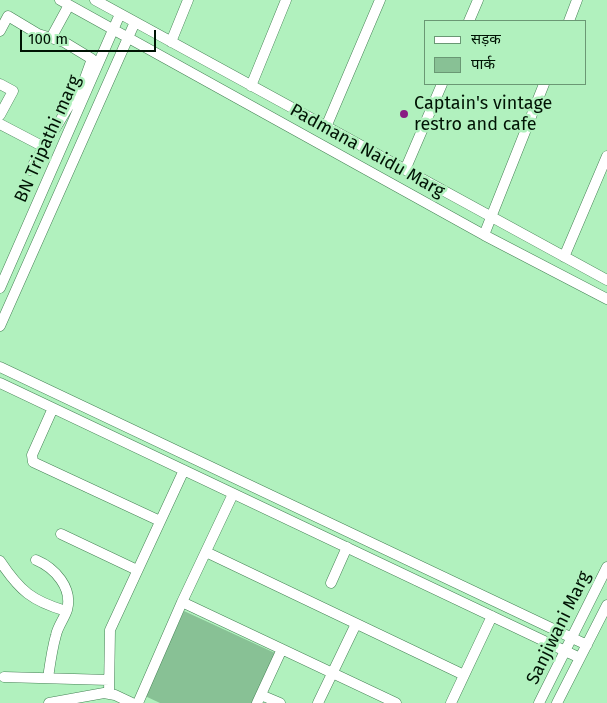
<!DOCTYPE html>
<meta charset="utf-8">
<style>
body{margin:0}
#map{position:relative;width:607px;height:703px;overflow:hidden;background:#b1f1be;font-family:"Fira Sans","Noto Sans Devanagari",sans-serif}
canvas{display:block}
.legend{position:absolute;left:424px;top:20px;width:162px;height:65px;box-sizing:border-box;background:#b1f1be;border:1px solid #6a9874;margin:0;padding:6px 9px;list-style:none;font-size:15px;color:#001304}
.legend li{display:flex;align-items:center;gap:10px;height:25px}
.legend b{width:25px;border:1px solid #6a9874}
.scale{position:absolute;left:20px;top:30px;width:136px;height:22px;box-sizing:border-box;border:2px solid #001304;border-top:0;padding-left:6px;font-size:15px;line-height:18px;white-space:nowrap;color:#001304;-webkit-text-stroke:4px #b1f1be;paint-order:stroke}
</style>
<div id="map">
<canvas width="607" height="703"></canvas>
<ul class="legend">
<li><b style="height:6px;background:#fff"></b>सड़क</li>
<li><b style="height:14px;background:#88c195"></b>पार्क</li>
</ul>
<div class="scale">100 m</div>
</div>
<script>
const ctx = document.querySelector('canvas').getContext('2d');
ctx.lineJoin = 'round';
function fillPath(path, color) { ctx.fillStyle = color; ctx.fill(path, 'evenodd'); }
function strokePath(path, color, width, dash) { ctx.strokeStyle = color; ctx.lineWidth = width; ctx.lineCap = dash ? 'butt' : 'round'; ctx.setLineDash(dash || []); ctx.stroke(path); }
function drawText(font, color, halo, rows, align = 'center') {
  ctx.font = font + ' "Fira Sans",sans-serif'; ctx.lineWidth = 5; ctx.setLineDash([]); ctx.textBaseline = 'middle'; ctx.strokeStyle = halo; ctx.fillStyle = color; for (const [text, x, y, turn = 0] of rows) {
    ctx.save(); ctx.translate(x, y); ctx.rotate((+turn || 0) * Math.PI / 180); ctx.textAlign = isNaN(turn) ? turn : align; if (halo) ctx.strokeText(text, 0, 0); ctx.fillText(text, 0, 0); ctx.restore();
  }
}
const green = new Path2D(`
 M 184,611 L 275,653 L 252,703 L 160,703 L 145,696 Z`);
const minor = new Path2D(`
 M 60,0 L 484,235 L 607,299
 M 95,0 L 607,280
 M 469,21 L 478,0
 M 569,21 L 577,0
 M 0,31 L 8,16 L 38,34 L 64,42 L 92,59 L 84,81 L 30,170
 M 51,38 L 69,5
 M 171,42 L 188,0
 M 0,84 L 13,91 L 0,115
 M 251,86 L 286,0
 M 0,124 L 44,147
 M 326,127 L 380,0
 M 405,170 L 442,84
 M 484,235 L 544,84
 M 564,257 L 607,156
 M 0,288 L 120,14
 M 0,326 L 135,22
 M 0,367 L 587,645
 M 0,383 L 580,658
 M 53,408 L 32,455 L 33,462 L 160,521
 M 61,534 L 137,570
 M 206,552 L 464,675
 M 36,560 C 55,568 73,588 67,610 C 64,619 58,626 56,635 C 52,649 50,664 48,678
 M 0,561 C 20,591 32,601 66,611
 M 331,583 L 347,547
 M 182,602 L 396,703
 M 4,677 L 109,680
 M 109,693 L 110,630 L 184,470
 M 261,695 L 280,703
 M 49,703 L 104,693 L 115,695 L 132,703
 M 138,703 L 182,602 L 233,494
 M 257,703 L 282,649
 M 318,703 L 356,624
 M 451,703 L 492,616
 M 539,703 L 607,567
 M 557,703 L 607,605`);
const markers = [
 [404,114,5,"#891d83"]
];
const poiNames = [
 ["Captain's vintage",414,104],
 ["restro and cafe",414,125]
];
const streetNames = [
 ["BN Tripathi marg",48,139,-66],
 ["Padmana Naidu Marg",367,151,29],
 ["Sanjiwani Marg",559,628,-64]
];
fillPath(green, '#88c195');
strokePath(minor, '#458255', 11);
strokePath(minor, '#fff', 10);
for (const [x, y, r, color] of markers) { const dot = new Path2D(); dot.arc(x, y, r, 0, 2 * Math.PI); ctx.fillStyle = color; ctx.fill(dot); strokePath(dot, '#b1f1be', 2); }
drawText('18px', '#001304', '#b1f1be', poiNames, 'left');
drawText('18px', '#001304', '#b1f1be', streetNames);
</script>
